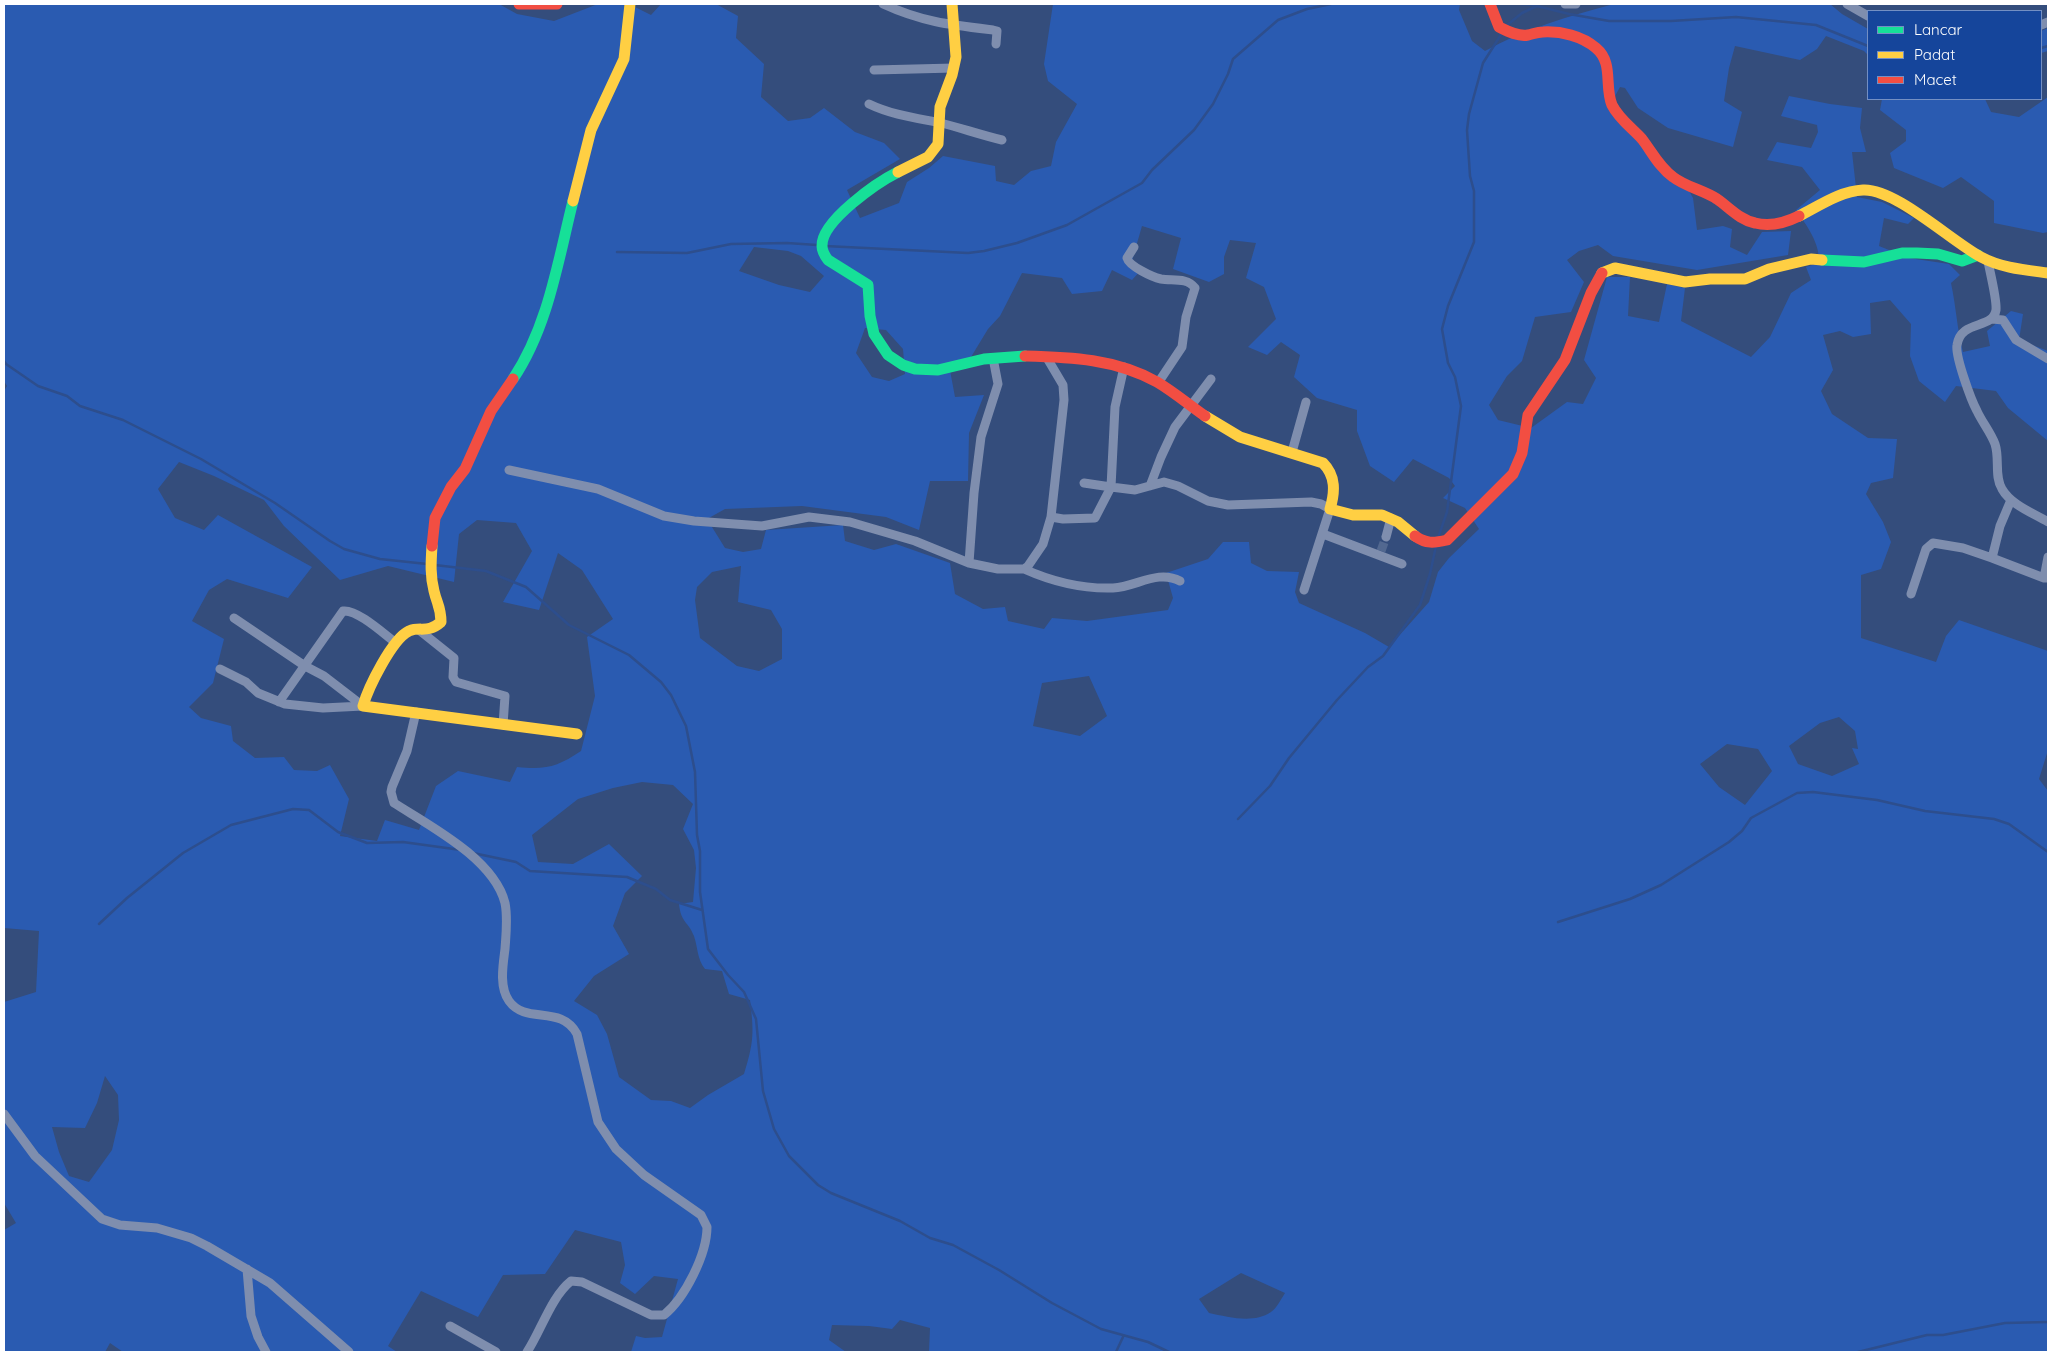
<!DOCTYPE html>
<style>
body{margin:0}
#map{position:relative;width:2052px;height:1356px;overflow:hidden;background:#344d7c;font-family:Quicksand,sans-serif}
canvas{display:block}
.frame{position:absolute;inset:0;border:5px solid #fff;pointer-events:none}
.legend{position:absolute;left:1867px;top:10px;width:175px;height:90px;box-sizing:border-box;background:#15459b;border:1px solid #738fc3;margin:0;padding:6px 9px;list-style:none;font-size:15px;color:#fff}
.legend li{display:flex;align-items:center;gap:10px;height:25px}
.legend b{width:25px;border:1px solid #738fc3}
</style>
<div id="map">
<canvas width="2052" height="1356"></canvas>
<div class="frame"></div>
<ul class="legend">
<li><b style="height:6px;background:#16e098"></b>Lancar</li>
<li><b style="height:6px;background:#ffcf43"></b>Padat</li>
<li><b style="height:6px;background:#f24e42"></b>Macet</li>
</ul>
</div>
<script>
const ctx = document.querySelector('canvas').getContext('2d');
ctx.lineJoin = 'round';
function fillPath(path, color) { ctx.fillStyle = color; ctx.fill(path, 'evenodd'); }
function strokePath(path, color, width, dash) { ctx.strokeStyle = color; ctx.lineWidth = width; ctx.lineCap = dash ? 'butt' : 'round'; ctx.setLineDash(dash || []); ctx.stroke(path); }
const green = new Path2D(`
 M 4,4 L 499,4 L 517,14 L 554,21 L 598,4 L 629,4 L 651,15 L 661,4 L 716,4 L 738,16 L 736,38 L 764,64 L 761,97 L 788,121 L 810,118 L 824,108 L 855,132 L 884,143 L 900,159 L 847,190 L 860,218 L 899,203 L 907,182 L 929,168 L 943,156 L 995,166 L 996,181 L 1014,185 L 1031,171 L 1051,166 L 1056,142 L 1077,104 L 1048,81 L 1044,64 L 1053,4 L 1460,4 L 1459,10 L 1472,41 L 1485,51 C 1524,29 1570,16 1614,4 L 1830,4 L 1842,14 L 1868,29 L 1868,55 L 1864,51 L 1826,36 L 1817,49 L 1800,60 L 1735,46 L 1729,68 L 1724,101 L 1742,112 L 1733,147 L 1668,128 L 1638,108 L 1625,88 L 1620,87 L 1614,98 L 1639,143 L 1688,189 L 1693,198 L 1697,230 L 1723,226 L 1732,229 L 1730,247 L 1747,255 L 1762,232 L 1791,231 L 1788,255 L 1697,270 L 1613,256 L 1598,245 L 1579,251 L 1567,260 L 1584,282 L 1571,312 L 1535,317 L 1522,361 L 1507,376 L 1489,405 L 1498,420 L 1531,428 L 1567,402 L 1583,404 L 1596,378 L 1584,360 L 1607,277 L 1630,277 L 1628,316 L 1659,322 L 1667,284 L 1685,288 L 1681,321 L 1751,357 L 1770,337 L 1791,293 L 1811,280 L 1806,267 L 1819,263 C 1820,243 1807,226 1796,210 L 1820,190 L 1802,167 L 1767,160 L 1777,142 L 1811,148 L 1818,132 L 1817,125 L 1781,116 L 1789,96 L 1830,104 L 1862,108 L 1860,128 L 1866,152 L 1852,152 L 1857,197 L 1882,202 L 1914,218 L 1908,224 L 1884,218 L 1879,246 L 1909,258 L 1949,264 L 1960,275 L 1951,283 C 1956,306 1957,329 1963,352 L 1990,346 L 1987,331 L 2011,311 L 2023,314 L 2019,340 L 2048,351 L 2048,441 L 2008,408 L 1996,391 L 1956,386 L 1945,402 L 1919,381 L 1910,356 L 1911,324 L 1890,300 L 1870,303 L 1871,334 L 1853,337 L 1840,331 L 1823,335 L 1833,370 L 1821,391 L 1832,414 L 1868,438 L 1897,439 L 1893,478 L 1871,483 L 1866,494 L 1883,522 L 1891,542 L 1881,569 L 1861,575 L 1861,638 L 1936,662 L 1946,636 L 1959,620 L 2048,651 L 2048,750 L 2039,779 L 2048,791 L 2048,1352 L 929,1352 L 930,1328 L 900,1320 L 892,1329 L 869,1326 L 832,1325 L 829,1340 L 846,1352 L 631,1352 L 636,1336 L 645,1338 L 662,1337 L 678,1279 L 654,1276 L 635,1294 L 620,1283 L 625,1265 L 621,1242 L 575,1230 L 545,1274 L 503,1275 L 478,1317 L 421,1291 L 388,1346 L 397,1352 L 123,1352 L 110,1343 L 105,1352 L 4,1352 L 4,1230 L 16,1223 L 4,1203 L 4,1002 L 36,992 L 39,931 L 4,928 L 4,391 L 7,386 L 4,381 ZM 1142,226 L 1181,238 L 1173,269 L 1209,282 L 1224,274 L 1224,257 L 1230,240 L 1256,243 L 1246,278 L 1264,287 L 1276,319 L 1248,347 L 1267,355 L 1281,342 L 1300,355 L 1294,377 L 1317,398 L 1357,410 L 1357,431 L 1370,466 L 1394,482 L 1413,459 L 1449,478 L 1455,486 L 1443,498 L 1465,508 L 1479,529 L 1449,558 L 1438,572 L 1429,602 L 1389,647 L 1365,633 L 1299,603 L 1295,592 L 1299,572 L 1267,571 L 1251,563 L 1249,542 L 1223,542 L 1208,559 L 1166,573 L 1173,598 L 1168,610 L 1087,621 L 1052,618 L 1044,629 L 1008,621 L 1005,607 L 983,609 L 955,594 L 950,563 L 896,544 L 874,550 L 845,541 L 843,525 L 766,530 L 761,549 L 743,552 L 725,548 L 707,519 L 725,509 L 802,506 L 886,517 L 919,530 L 930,481 L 968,481 L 969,433 L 984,395 L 955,397 L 949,365 L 971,357 L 988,329 L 1000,316 L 1022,273 L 1062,278 L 1072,294 L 1102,291 L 1112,270 L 1132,280 L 1141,270 L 1131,264 ZM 754,247 L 788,251 L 801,256 L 824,276 L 810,292 L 779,285 L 739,271 ZM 865,328 L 886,330 L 903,349 L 905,374 L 889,381 L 872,377 L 856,353 ZM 179,462 L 214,476 L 264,500 L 284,526 L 340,580 L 388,566 L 454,582 L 459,534 L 477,520 L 516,523 L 532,551 L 503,602 L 539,610 L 558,553 L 582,570 L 613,619 L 587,637 L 595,696 L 581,751 C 557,767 546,770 517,767 L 510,782 L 458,771 L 436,786 L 419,830 L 385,820 L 377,841 L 340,836 L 349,799 L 330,765 L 317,771 L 294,770 L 284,757 L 255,758 L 233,741 L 231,726 L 201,718 L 189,707 L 213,683 L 224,639 L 192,621 L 209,590 L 227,579 L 288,598 L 312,567 L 218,515 L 204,530 L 175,518 L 158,489 ZM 741,566 L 738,602 L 771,610 L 782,629 L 782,659 L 759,671 L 737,666 L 700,638 L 695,600 L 697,587 L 712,572 ZM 1089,676 L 1107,716 L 1080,736 L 1033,726 L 1042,683 ZM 1839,717 L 1855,731 L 1858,749 L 1852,748 L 1859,764 L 1832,776 L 1798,764 L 1789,746 L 1820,723 ZM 1727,744 L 1758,749 L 1772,771 L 1745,805 L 1719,787 L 1700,764 ZM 642,782 L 673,785 L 693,804 L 683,829 L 694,850 L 696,868 L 693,902 L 679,904 C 681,923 688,921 694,936 C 698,948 697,959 705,969 L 722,971 L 729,994 L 750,1000 C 754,1032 754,1042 744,1074 L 708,1095 L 690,1108 L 671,1101 L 651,1100 L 619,1077 L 607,1034 L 597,1015 L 574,1001 L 594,976 L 629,954 L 613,926 L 625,893 L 642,876 L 609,844 L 573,864 L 538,862 L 532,835 L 578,799 L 613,788 ZM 105,1076 L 118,1095 L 119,1120 L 112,1150 L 89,1182 L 69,1176 L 59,1152 L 52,1127 L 85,1128 L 97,1103 ZM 1241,1273 L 1285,1293 C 1281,1299 1277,1308 1271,1312 C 1253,1324 1229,1317 1209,1313 L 1199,1299 Z
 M 2048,28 L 2048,51 L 2041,53 L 2041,31 Z
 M 2048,97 L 2048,232 L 2043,233 L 1994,223 L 1994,201 L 1961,177 L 1943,188 L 1894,168 L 1890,153 L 1906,141 L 1906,130 L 1880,110 L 1882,99 L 1985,99 L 1991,112 L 2019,117 Z`);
const stream = new Path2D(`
 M 1521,4 L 1537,5
 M 1506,26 L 1522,13 L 1537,6 L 1569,14 L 1609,21 L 1671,21 L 1736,17 L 1816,25 L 1868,46
 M 2041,48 L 2048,46
 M 825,246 L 968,253 L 984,251 L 1017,243 L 1067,225 L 1142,183 L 1152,170 L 1194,130 L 1213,104 L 1228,74 L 1233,59 L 1278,20 L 1307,9 L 1331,4
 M 617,252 L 687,253 L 731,244 L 787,243 L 817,245
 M 4,361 L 6,364 L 38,386 L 67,396 L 80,406 L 123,420 L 201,459 L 275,503 L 330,541 L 344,549 L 380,559 L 427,564
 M 1438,538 L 1447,512 L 1461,406 L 1455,377 L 1448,363 L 1442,329 L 1448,306 L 1474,242 L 1474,191 L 1470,176 L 1467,130 L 1469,114 L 1483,63 L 1502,33
 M 435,565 L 486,571 L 526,587 L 569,625 L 629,655 L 661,682 L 671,695 L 686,726 L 695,772 L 697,835 L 700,851 L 700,892 L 708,949 L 728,975 L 744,992 L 756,1019 L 763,1091 L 774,1129 L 789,1156 L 818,1185 L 831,1193 L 900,1221 L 930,1238 L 953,1245 L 999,1270 L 1052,1303 L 1101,1329 L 1148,1342 L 1169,1352
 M 1238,819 L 1270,786 L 1289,758 L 1337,700 L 1368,667 L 1383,656 L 1420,605 L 1430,574 L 1436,546
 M 473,853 L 516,862 L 530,871 L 627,877 L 656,889 L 670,900 L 702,910
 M 1558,922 L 1630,899 L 1661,885 L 1729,842 L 1742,831 L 1751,818 L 1797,793 L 1813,792 L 1877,800 L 1925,811 L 1994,819 L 2009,824 L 2048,852
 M 99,924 L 127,898 L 183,853 L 231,825 L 293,809 L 309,810 L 338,832 L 367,843 L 403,842 L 461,850
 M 1116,1352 L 1123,1337
 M 1858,1352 L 1927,1335 L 1943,1335 L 2005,1323 L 2048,1322`);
const streetTunnel = new Path2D(`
 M 1381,551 L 1386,537`);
const street = new Path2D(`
 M 883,4 C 922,22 951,25 993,30 L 997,31 L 996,44
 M 1565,4 L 1576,4
 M 1847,4 L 1868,16
 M 2041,25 L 2048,22
 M 874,70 L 954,68
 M 869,104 C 892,115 916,118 941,123 C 961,128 981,135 1002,140
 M 1134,247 L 1127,258 C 1129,266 1152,277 1161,279 C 1172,281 1187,277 1195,288 L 1186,317 L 1182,347 L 1158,383
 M 1988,261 C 1990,273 1997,299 1996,310 C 1993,330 1961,319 1957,345 C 1955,356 1971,400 1977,411 C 1982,422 1991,433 1995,444 C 2000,459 1994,476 2002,489 C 2011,505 2033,513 2048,522
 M 1992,319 L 2003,320 L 2016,340 L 2048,359
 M 1047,358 L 1063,385 L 1064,400 L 1051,517
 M 1292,452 L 1306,402
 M 509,470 L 598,489 L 664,516 L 694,521 L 762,526 L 809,517 L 850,522 L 915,541 L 969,563 L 998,569 L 1024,569 L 1028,566 L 1043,544 L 1051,517 L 1063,519 L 1095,518 L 1111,487 L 1135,490 L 1164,482 L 1178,486 L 1208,501 L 1228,505 L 1311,502 L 1321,504 L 1330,509 L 1304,590
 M 1084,483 L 1111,487 L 1115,407 L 1124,367
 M 1150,486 L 1161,457 L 1175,427 L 1211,379
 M 2011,500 L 2000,526 L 1992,558 L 2044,578 L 2048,578
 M 1323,534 L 1402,564
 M 1386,537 L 1391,518
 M 969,563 L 974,493 L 981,437 L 998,384 L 993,358
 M 1024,569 C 1053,582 1081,589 1113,588 C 1136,587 1158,569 1180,581
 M 2044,578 L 2048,557
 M 1911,594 L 1926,549 L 1933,543 L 1963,548 L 1992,558
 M 234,618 L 305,666 L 324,676 L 363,706
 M 419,630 L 454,658 L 453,677 L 456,682 L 505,696 L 503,725
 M 220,669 L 246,682 L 258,693 L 285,704 L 323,708 L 363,706
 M 279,702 L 343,611 C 357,609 384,634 396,643
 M 416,712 L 407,751 L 392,787 L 391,792 L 394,803 C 430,826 494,859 505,903 C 508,918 506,934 505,949 C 503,965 499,987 509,1001 C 526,1025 561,1004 577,1034 L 598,1122 L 616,1149 L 644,1175 L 701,1215 L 707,1227 C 707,1254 685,1298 664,1315 L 651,1315 L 582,1282 L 571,1281 C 551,1297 541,1331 527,1352
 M 4,1114 L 35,1156 L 102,1219 L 120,1225 L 157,1228 L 191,1238 L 207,1246 L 270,1283 L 349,1352
 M 247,1269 L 251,1316 L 258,1337 L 266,1352
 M 450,1326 L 496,1352`);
const fast = new Path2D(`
 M 898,172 C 878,182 821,221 822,246 C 822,252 825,256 828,260 L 868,285 L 870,316 L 874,334 L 888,355 L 903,365 L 915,369 L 938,370 L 984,359 L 1025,356
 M 1822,260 L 1864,262 L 1902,253 L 1917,253 L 1938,254 L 1962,261 L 1978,255
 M 513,379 C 548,327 558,261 573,201`);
const slow = new Path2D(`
 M 898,172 L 928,157 L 938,144 L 940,107 L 952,75 L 956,57 L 952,4
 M 573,201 L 591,130 L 624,59 L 630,4
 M 1799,216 C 1819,206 1840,191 1863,190 C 1895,188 1951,241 1981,257 C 2001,268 2026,270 2048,273
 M 1602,273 L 1615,268 L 1685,282 L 1710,279 L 1745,279 L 1769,269 L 1811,259 L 1822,260
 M 1205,416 L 1240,437 L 1323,463 C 1336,476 1335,492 1330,509 L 1353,515 L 1382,515 L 1398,522 L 1415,536
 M 432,546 C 431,562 430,575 434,591 C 437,604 441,607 441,622 C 427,634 421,626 409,631 C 392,639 368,688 363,706 L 577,734`);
const jam = new Path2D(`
 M 519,4 L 557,4
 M 1490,4 L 1499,27 C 1507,31 1518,37 1528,35 C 1533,34 1537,32 1543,32 C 1561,31 1582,36 1596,48 C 1614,63 1604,86 1612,105 C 1619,119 1632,128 1642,139 C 1652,152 1659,167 1673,177 C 1686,187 1703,190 1717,199 C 1730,208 1740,220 1755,223 C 1771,227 1785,223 1799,216
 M 1025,356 C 1071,357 1116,359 1157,382 C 1174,392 1189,405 1205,416
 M 1415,536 C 1426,544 1434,543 1447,540 L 1513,474 L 1522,453 L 1528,415 L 1565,360 L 1591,293 L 1602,273
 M 432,546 L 435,518 L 451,487 L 465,469 L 491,411 L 513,379`);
fillPath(green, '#2a5bb1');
strokePath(stream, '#2d4e8d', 2.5);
strokePath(streetTunnel, '#526890', 9, [9, 4.5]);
strokePath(street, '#7f8eae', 9);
strokePath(fast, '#16e098', 11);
strokePath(slow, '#ffcf43', 11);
strokePath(jam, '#f24e42', 11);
</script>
